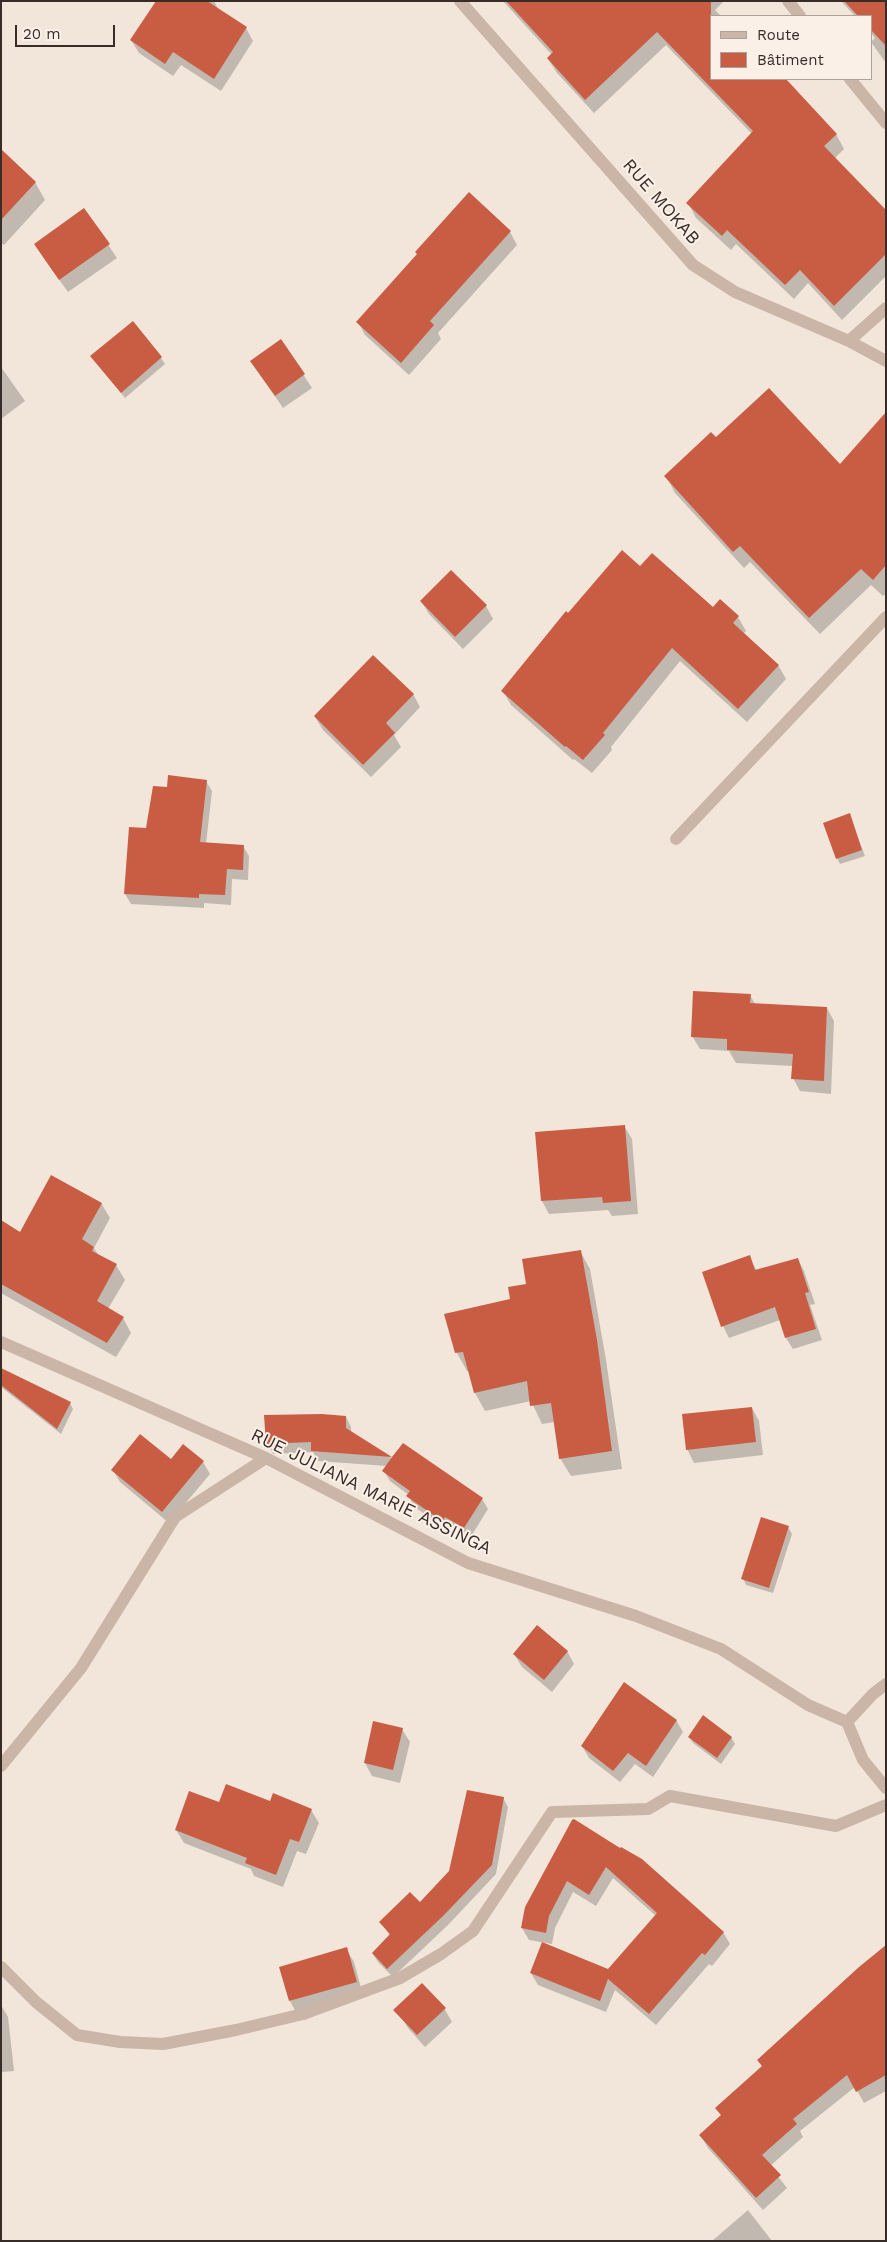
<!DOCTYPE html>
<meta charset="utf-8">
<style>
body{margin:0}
#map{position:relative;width:887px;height:2242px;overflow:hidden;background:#f2e6db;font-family:"Work Sans",sans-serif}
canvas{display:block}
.frame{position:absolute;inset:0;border:2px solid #372c27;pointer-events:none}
.legend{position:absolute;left:710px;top:15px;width:162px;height:65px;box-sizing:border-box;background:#faf0e7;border:1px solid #aca29a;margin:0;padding:6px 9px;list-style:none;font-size:15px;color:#372c27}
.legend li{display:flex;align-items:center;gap:10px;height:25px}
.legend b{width:25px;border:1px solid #aca29a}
.scale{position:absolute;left:15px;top:25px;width:100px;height:22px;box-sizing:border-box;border:2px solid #372c27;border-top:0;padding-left:6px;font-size:15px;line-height:18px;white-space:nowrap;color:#372c27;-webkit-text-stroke:4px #faf0e7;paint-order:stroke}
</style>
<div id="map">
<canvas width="887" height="2242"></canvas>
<div class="frame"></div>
<ul class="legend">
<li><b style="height:6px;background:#cab5a7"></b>Route</li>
<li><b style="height:14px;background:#c85d43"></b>Bâtiment</li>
</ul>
<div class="scale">20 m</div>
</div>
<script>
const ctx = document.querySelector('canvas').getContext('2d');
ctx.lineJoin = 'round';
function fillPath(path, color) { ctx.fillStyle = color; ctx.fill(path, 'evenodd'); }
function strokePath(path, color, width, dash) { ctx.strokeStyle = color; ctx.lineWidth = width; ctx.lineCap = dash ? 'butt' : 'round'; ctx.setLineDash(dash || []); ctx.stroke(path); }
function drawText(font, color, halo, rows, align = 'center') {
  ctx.font = font + ' "Work Sans",sans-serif'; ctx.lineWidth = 4; ctx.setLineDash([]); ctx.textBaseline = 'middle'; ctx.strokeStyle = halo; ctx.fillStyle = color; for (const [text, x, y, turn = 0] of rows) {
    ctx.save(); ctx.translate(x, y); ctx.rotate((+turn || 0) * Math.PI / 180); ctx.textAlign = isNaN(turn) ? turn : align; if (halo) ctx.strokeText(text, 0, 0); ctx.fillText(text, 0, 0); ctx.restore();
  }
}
const shadow = new Path2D(`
 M 157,1 L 214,1 L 218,9 L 246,28 L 253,41 L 221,91 L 181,65 L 173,76 L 139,53 L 131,40 Z
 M 503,1 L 724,1 L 715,10 L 721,16 L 711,16 L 711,79 L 782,79 L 836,134 L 844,149 L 835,158 L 886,212 L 886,276 L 842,320 L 808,283 L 794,299 L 736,244 L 731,250 L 696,218 L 688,203 L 752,134 L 666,45 L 594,113 L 557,73 L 548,59 L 552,55 Z
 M 841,1 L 886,1 L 886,63 L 871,42 L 875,38 L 871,33 L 871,16 L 855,16 Z
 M 1,151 L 35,182 L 45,200 L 4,245 L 1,243 Z
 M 84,209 L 117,258 L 68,292 L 43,257 Z
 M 510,232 L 517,245 L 438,333 L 441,339 L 409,375 L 365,335 L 358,322 Z
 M 281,341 L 312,388 L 283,408 L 252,362 Z
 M 91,356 L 161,358 L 165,364 L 125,398 Z
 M 1,367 L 25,401 L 1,419 Z
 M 886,414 L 886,593 L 883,596 L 871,585 L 820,634 L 750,562 L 744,568 L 675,493 L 666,476 L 716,439 L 840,466 Z
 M 640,567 L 713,609 L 738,617 L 746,631 L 743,634 L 778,665 L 786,679 L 747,722 L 680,661 L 611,747 L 612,750 L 592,773 L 574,759 L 573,760 L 511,705 L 503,691 L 568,614 Z
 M 421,601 L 486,606 L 493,619 L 463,649 L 429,614 Z
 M 413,694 L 420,707 L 394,735 L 401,747 L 371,777 L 323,730 L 315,717 Z
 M 206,781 L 212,791 L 206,844 L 243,846 L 249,856 L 248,880 L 232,879 L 231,905 L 204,903 L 204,908 L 131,904 L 125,894 L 148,830 L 168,789 Z
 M 849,815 L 865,856 L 840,864 L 837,858 Z
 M 750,995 L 755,1004 L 827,1008 L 834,1021 L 831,1094 L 800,1091 L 793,1078 L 793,1066 L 736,1063 L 729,1051 L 700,1049 L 692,1036 Z
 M 624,1126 L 632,1139 L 638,1214 L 612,1216 L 608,1210 L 549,1214 L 542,1201 Z
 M 101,1203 L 110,1218 L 94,1248 L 99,1256 L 116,1265 L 125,1280 L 108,1309 L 123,1318 L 131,1333 L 116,1357 L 1,1293 L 1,1221 L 21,1233 Z
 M 580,1251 L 590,1269 L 606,1360 L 622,1469 L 571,1476 L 560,1458 L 555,1422 L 542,1424 L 531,1401 L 485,1411 L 475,1393 L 469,1371 L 467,1371 L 457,1353 L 446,1314 L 512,1300 L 528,1285 Z
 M 749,1257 L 757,1271 L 798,1259 L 804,1271 L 815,1304 L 810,1305 L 822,1340 L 793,1349 L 786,1338 L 780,1320 L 729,1338 L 723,1326 Z
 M 1,1369 L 70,1403 L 73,1409 L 61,1434 L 1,1387 Z
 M 752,1408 L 759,1421 L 763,1455 L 694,1463 L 687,1449 Z
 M 346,1417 L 351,1427 L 351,1433 L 393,1459 L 482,1499 L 488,1509 L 470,1538 L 451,1526 L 448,1530 L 413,1506 L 409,1495 L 390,1481 L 384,1471 L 387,1466 L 318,1461 L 313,1452 L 273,1454 L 267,1443 Z
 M 171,1461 L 203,1462 L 210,1474 L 169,1523 L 120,1482 L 113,1470 Z
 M 788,1527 L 792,1534 L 773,1593 L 746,1585 L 743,1578 Z
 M 567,1651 L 574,1664 L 552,1692 L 522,1667 L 514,1654 Z
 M 676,1720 L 683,1732 L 653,1777 L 635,1764 L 620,1782 L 589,1758 L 582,1746 Z
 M 402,1729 L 410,1742 L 400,1783 L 372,1776 L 365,1763 Z
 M 689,1737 L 731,1737 L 735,1744 L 721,1764 L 693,1743 Z
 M 503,1798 L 508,1807 L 496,1874 L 448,1925 L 393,1977 L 378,1962 L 373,1954 L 390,1936 L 381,1922 L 420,1904 L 450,1872 Z
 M 270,1803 L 311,1810 L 319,1823 L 306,1854 L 297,1851 L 283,1887 L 254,1876 L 251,1869 L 184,1843 L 176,1830 L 219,1804 Z
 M 572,1821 L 723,1932 L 730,1944 L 712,1966 L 709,1964 L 656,2025 L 615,1990 L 606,2012 L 538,1985 L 531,1973 L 609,1970 L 656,1916 L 613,1878 L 596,1906 L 573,1892 L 555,1928 L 552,1944 L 529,1940 L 522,1928 Z
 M 886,1947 L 886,2091 L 864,2103 L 855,2087 L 800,2131 L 803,2137 L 770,2166 L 787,2188 L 763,2210 L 708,2148 L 701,2136 L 722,2117 L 717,2108 L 763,2067 Z
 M 346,1949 L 354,1962 L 363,1995 L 297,2014 L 290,2001 Z
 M 1,2005 L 8,2017 L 14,2071 L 1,2072 Z
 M 444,2008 L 452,2022 L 425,2047 L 408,2028 L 400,2015 Z
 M 748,2210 L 772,2241 L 712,2241 Z`);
const building = new Path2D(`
 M 156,1 L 207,1 L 247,27 L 214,79 L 173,52 L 165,64 L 130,40 Z
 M 506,1 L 711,1 L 711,79 L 786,79 L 837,134 L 824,146 L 886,210 L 886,254 L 834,306 L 800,270 L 785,285 L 727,230 L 722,236 L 686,203 L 753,131 L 657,32 L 585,100 L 547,58 L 553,52 Z
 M 844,1 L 886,1 L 886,46 L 871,30 L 871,16 L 858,16 Z
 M 1,149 L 36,182 L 1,220 Z
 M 469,192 L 511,231 L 430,321 L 434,325 L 401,363 L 356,322 L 417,254 L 415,252 Z
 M 84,208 L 110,244 L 59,280 L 34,244 Z
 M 133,321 L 162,357 L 121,393 L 90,356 Z
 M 281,339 L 305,374 L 275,396 L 250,361 Z
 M 769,388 L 840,464 L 886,412 L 886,565 L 873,580 L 861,569 L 809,618 L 740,546 L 733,552 L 664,476 L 711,432 L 716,437 Z
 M 622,550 L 640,566 L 652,553 L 713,607 L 720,599 L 739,616 L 733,623 L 779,665 L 738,709 L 672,648 L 603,733 L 605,735 L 583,760 L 566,746 L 565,747 L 501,691 L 566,611 L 568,613 Z
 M 451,570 L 487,605 L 455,637 L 420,601 Z
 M 373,655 L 414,694 L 386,723 L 395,733 L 363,765 L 314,716 Z
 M 168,775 L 207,780 L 200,842 L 244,845 L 243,870 L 227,869 L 225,895 L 199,894 L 199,898 L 124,894 L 129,827 L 146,828 L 153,786 L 167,787 Z
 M 850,813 L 862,850 L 836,859 L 823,823 Z
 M 693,991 L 751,994 L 750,1003 L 827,1007 L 824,1081 L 791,1079 L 793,1054 L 727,1050 L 727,1039 L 691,1037 Z
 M 625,1125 L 631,1201 L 603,1203 L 602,1197 L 541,1201 L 535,1132 Z
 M 51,1175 L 102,1203 L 82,1239 L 94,1247 L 92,1251 L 117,1264 L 97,1301 L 124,1317 L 107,1343 L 1,1284 L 1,1220 L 20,1232 Z
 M 581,1250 L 597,1340 L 612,1451 L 559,1459 L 551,1403 L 530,1406 L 527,1381 L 474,1393 L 463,1352 L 455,1353 L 444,1314 L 510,1299 L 508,1287 L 526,1284 L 522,1259 Z
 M 750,1255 L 755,1270 L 798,1258 L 809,1292 L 805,1293 L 816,1329 L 785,1338 L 775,1307 L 721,1327 L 702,1272 Z
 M 1,1368 L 71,1402 L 57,1429 L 1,1385 Z
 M 752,1407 L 756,1442 L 686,1450 L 682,1414 Z
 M 322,1414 L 346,1416 L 346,1428 L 392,1457 L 403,1443 L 483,1498 L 464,1528 L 445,1517 L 442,1521 L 406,1496 L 410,1491 L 382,1471 L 392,1457 L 311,1451 L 311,1442 L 266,1444 L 264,1415 Z
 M 140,1434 L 171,1459 L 183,1444 L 204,1461 L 162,1512 L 111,1470 Z
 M 761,1517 L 789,1526 L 769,1588 L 741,1579 Z
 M 537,1625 L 568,1651 L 544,1680 L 513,1654 Z
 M 624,1682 L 677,1720 L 646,1766 L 628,1753 L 613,1771 L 581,1746 Z
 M 703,1715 L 732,1737 L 717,1758 L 688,1737 Z
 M 373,1721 L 403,1728 L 393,1770 L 364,1763 Z
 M 226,1784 L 270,1801 L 273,1793 L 312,1809 L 299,1842 L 290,1839 L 276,1875 L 245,1863 L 247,1858 L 175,1830 L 189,1791 L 219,1802 Z
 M 467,1790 L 504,1797 L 492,1865 L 443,1916 L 387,1969 L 372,1953 L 390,1934 L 379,1922 L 410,1892 L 420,1902 L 449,1871 Z
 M 574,1819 L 620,1848 L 621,1847 L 642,1859 L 724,1932 L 705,1955 L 702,1953 L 649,2014 L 608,1979 L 600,2001 L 530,1973 L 542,1942 L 608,1969 L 657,1913 L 606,1867 L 589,1895 L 567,1881 L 549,1916 L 546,1933 L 521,1928 L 525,1907 L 572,1820 Z
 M 886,1945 L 886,2075 L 856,2092 L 847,2075 L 793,2119 L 797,2124 L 762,2155 L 781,2175 L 756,2198 L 699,2135 L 721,2115 L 715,2108 L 762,2066 L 757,2060 L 859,1967 Z
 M 347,1947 L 357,1982 L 289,2001 L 279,1967 Z
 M 422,1983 L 446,2008 L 417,2035 L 393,2010 Z`);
const minor = new Path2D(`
 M 460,1 L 693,265 L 735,292 L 849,341 L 886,361
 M 788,1 L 800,16
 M 850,79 L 886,123
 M 849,341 L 886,308
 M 676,839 L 886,617
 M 1,1342 L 266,1458 L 468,1563 L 636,1616 L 721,1649 L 808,1705 L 847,1722 L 863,1760 L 886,1788
 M 847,1722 L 873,1694 L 886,1684
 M 1,1766 L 81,1668 L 175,1517 L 266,1458
 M 1,1967 L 36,2002 L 77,2035 L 120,2042 L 163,2044 L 236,2030 L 303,2014 L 400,1978 L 441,1954 L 473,1931 L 552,1812 L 648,1809 L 670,1796 L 836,1826 L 886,1805`);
const streetNames = [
 ["RUE MOKAB",661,202,49],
 ["RUE JULIANA MARIE ASSINGA",371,1492,26]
];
fillPath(shadow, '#0003');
fillPath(building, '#c85d43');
strokePath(minor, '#cab5a7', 12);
drawText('18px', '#372c27', '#faf0e7', streetNames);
</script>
